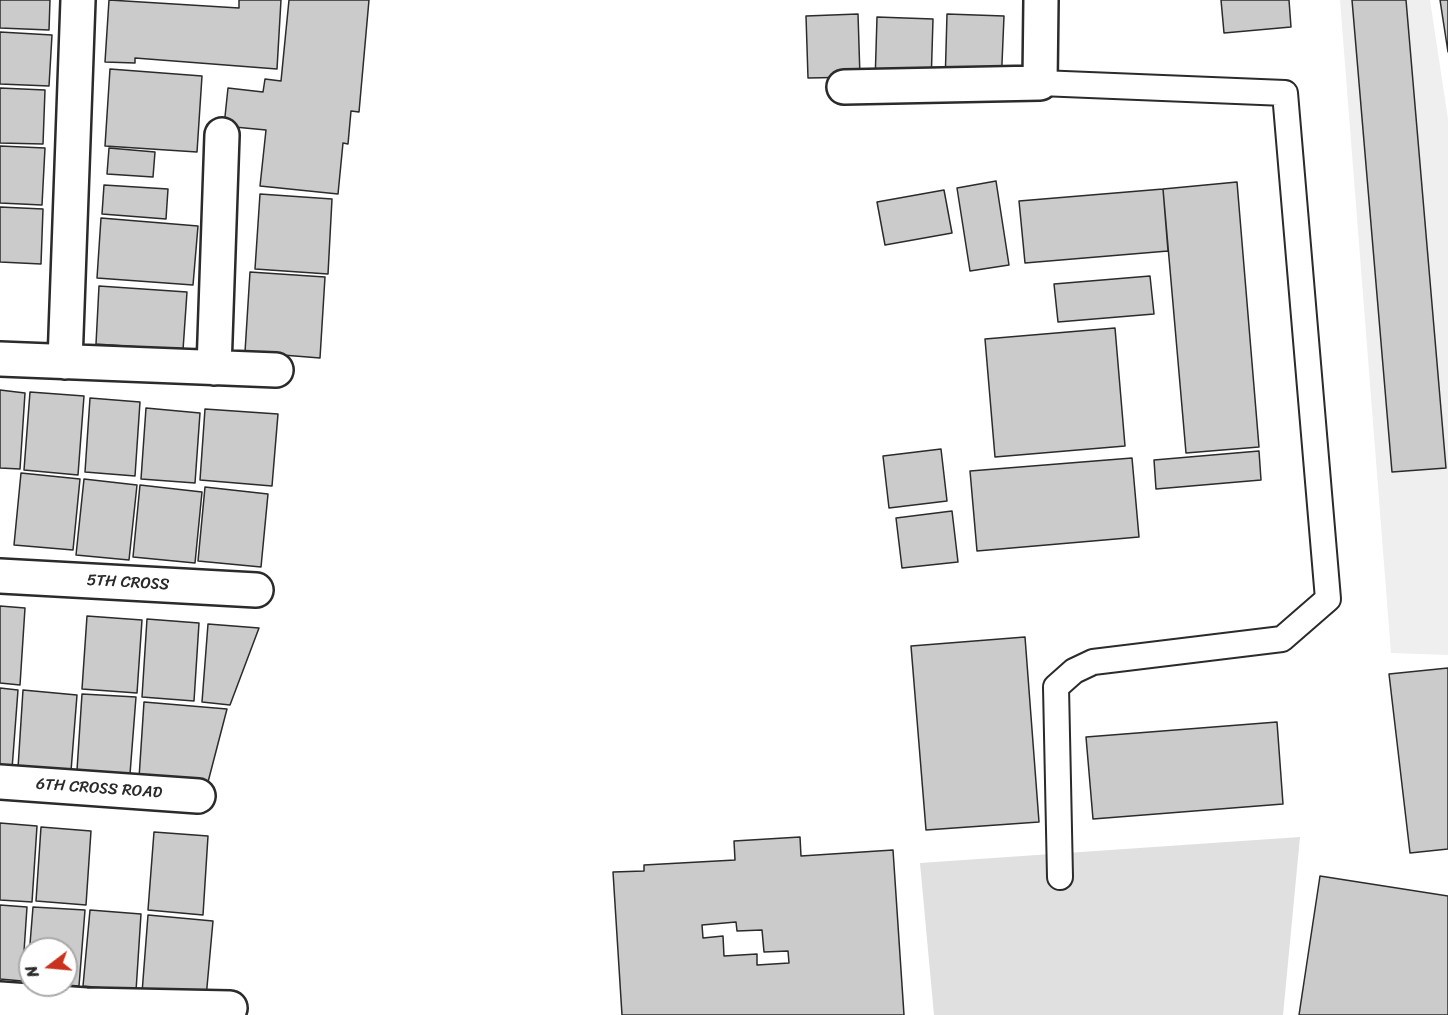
<!DOCTYPE html>
<style>
body{margin:0}
#map{position:relative;width:1448px;height:1015px;overflow:hidden;background:#fff;font-family:Sriracha,sans-serif}
canvas{display:block}
.north{position:absolute;left:18px;top:937px;width:60px;height:60px;box-sizing:border-box;background:#fff;border:2px solid #aaa;border-radius:50%;rotate:254deg;font-size:16px;font-weight:700;line-height:24px;text-align:center;color:#2b2b2b}
.north::after{content:'';display:block;margin:auto;width:21px;height:27px;background:#c8321e;clip-path:polygon(50% 0,100% 100%,50% 72%,0 100%)}
</style>
<div id="map">
<canvas width="1448" height="1015"></canvas>
<div class="north">N</div>
</div>
<script>
const ctx = document.querySelector('canvas').getContext('2d');
ctx.lineJoin = 'round';
function fillPath(path, color) { ctx.fillStyle = color; ctx.fill(path, 'evenodd'); }
function strokePath(path, color, width, dash) { ctx.strokeStyle = color; ctx.lineWidth = width; ctx.lineCap = dash ? 'butt' : 'round'; ctx.setLineDash(dash || []); ctx.stroke(path); }
function drawText(font, color, halo, rows, align = 'center') {
  ctx.font = font + ' Sriracha,sans-serif'; ctx.lineWidth = 4.5; ctx.setLineDash([]); ctx.textBaseline = 'middle'; ctx.strokeStyle = halo; ctx.fillStyle = color; for (const [text, x, y, turn = 0] of rows) {
    ctx.save(); ctx.translate(x, y); ctx.rotate((+turn || 0) * Math.PI / 180); ctx.textAlign = isNaN(turn) ? turn : align; if (halo) ctx.strokeText(text, 0, 0); ctx.fillText(text, 0, 0); ctx.restore();
  }
}
const built = new Path2D(`
 M 1340,0 L 1430,0 L 1448,119 L 1448,655 L 1391,653 Z`);
const green = new Path2D(`
 M 1300,837 L 1283,1015 L 934,1015 L 920,863 Z`);
const building = new Path2D(`
 M 0,0 L 50,0 L 49,30 L 0,28 Z
 M 109,0 L 239,8 L 239,0 L 281,0 L 277,69 L 135,58 L 135,63 L 105,62 Z
 M 289,0 L 369,0 L 359,112 L 351,111 L 348,144 L 343,143 L 338,194 L 260,186 L 266,130 L 224,126 L 228,88 L 263,92 L 265,79 L 281,81 Z
 M 1221,0 L 1289,0 L 1291,27 L 1224,33 Z
 M 1352,0 L 1406,0 L 1446,468 L 1392,472 Z
 M 1440,0 L 1448,0 L 1448,52 Z
 M 858,14 L 860,77 L 808,78 L 806,16 Z
 M 947,14 L 1004,16 L 1001,87 L 945,85 Z
 M 877,17 L 933,19 L 931,85 L 875,83 Z
 M 0,32 L 52,35 L 49,86 L 0,84 Z
 M 110,69 L 202,76 L 197,152 L 105,146 Z
 M 0,88 L 45,90 L 43,144 L 0,143 Z
 M 0,146 L 45,148 L 42,205 L 0,203 Z
 M 109,148 L 155,152 L 153,177 L 107,174 Z
 M 996,181 L 1009,265 L 970,271 L 957,188 Z
 M 1237,182 L 1259,447 L 1186,453 L 1163,189 Z
 M 104,185 L 168,189 L 166,219 L 102,214 Z
 M 1163,189 L 1168,251 L 1025,263 L 1019,201 Z
 M 944,190 L 952,233 L 885,245 L 877,202 Z
 M 260,194 L 332,199 L 328,274 L 255,269 Z
 M 0,207 L 43,209 L 41,264 L 0,262 Z
 M 101,218 L 198,226 L 193,285 L 97,278 Z
 M 250,272 L 325,277 L 320,358 L 245,352 Z
 M 1150,276 L 1154,314 L 1058,322 L 1054,284 Z
 M 99,286 L 187,292 L 183,350 L 96,344 Z
 M 1115,328 L 1125,446 L 995,457 L 985,339 Z
 M 0,390 L 25,393 L 20,469 L 0,468 Z
 M 30,392 L 84,396 L 78,475 L 24,470 Z
 M 90,398 L 140,402 L 135,476 L 85,472 Z
 M 146,408 L 200,413 L 195,483 L 141,479 Z
 M 205,409 L 278,414 L 272,486 L 200,480 Z
 M 941,449 L 947,501 L 889,508 L 883,456 Z
 M 1259,451 L 1261,480 L 1156,489 L 1154,460 Z
 M 1132,458 L 1139,537 L 977,551 L 970,471 Z
 M 21,473 L 80,479 L 73,550 L 14,545 Z
 M 84,479 L 137,485 L 129,560 L 76,555 Z
 M 140,485 L 202,492 L 195,563 L 133,557 Z
 M 205,487 L 268,494 L 261,567 L 198,561 Z
 M 952,511 L 958,562 L 902,568 L 896,518 Z
 M 0,606 L 25,608 L 20,685 L 0,683 Z
 M 87,616 L 142,620 L 137,693 L 82,689 Z
 M 147,619 L 199,623 L 194,701 L 142,697 Z
 M 208,624 L 259,628 L 230,705 L 202,702 Z
 M 1025,637 L 1039,822 L 926,830 L 911,646 Z
 M 1448,668 L 1448,849 L 1410,853 L 1389,674 Z
 M 0,688 L 18,690 L 12,769 L 0,768 Z
 M 23,690 L 77,695 L 71,771 L 18,768 Z
 M 82,694 L 136,697 L 130,774 L 77,770 Z
 M 144,702 L 227,709 L 208,782 L 139,778 Z
 M 1277,722 L 1283,804 L 1093,819 L 1086,737 Z
 M 0,823 L 37,826 L 32,902 L 0,900 Z
 M 41,827 L 91,831 L 86,905 L 36,901 Z
 M 154,832 L 208,836 L 203,915 L 148,910 Z
 M 800,837 L 801,856 L 893,850 L 904,1015 L 622,1015 L 613,872 L 644,871 L 644,865 L 735,860 L 734,841 ZM 736,922 L 737,931 L 762,930 L 764,952 L 788,951 L 789,963 L 757,965 L 757,954 L 724,956 L 723,936 L 703,938 L 702,925 Z
 M 1320,876 L 1448,896 L 1448,1015 L 1299,1015 Z
 M 0,905 L 27,907 L 22,981 L 0,979 Z
 M 33,907 L 85,910 L 79,986 L 66,985 L 66,949 L 30,949 L 30,982 L 27,981 Z
 M 90,910 L 141,914 L 136,991 L 83,986 Z
 M 148,915 L 213,921 L 206,998 L 142,993 Z`);
const lane = new Path2D(`
 M 1040,83 L 1285,93 L 1328,599 L 1282,639 L 1093,662 L 1074,671 L 1056,687 L 1060,877`);
const street = new Path2D(`
 M 844,87 L 1040,83 L 1041,0
 M 0,359 L 276,370
 M 65,362 L 78,0
 M 214,368 L 222,135
 M 0,576 L 256,590
 M 0,782 L 198,796
 M 0,999 L 86,1005 L 230,1008`);
const streetNames = [
 ["5TH CROSS",128,583,3],
 ["6TH CROSS ROAD",99,789,4]
];
fillPath(built, '#efefef');
fillPath(green, '#e0e0e0');
fillPath(building, '#cbcbcb');
strokePath(building, '#2b2b2b', 1.5);
strokePath(lane, '#2b2b2b', 28);
strokePath(street, '#2b2b2b', 38);
strokePath(lane, '#fff', 24);
strokePath(street, '#fff', 33);
drawText('16px', '#2b2b2b', '#fff', streetNames);
</script>
